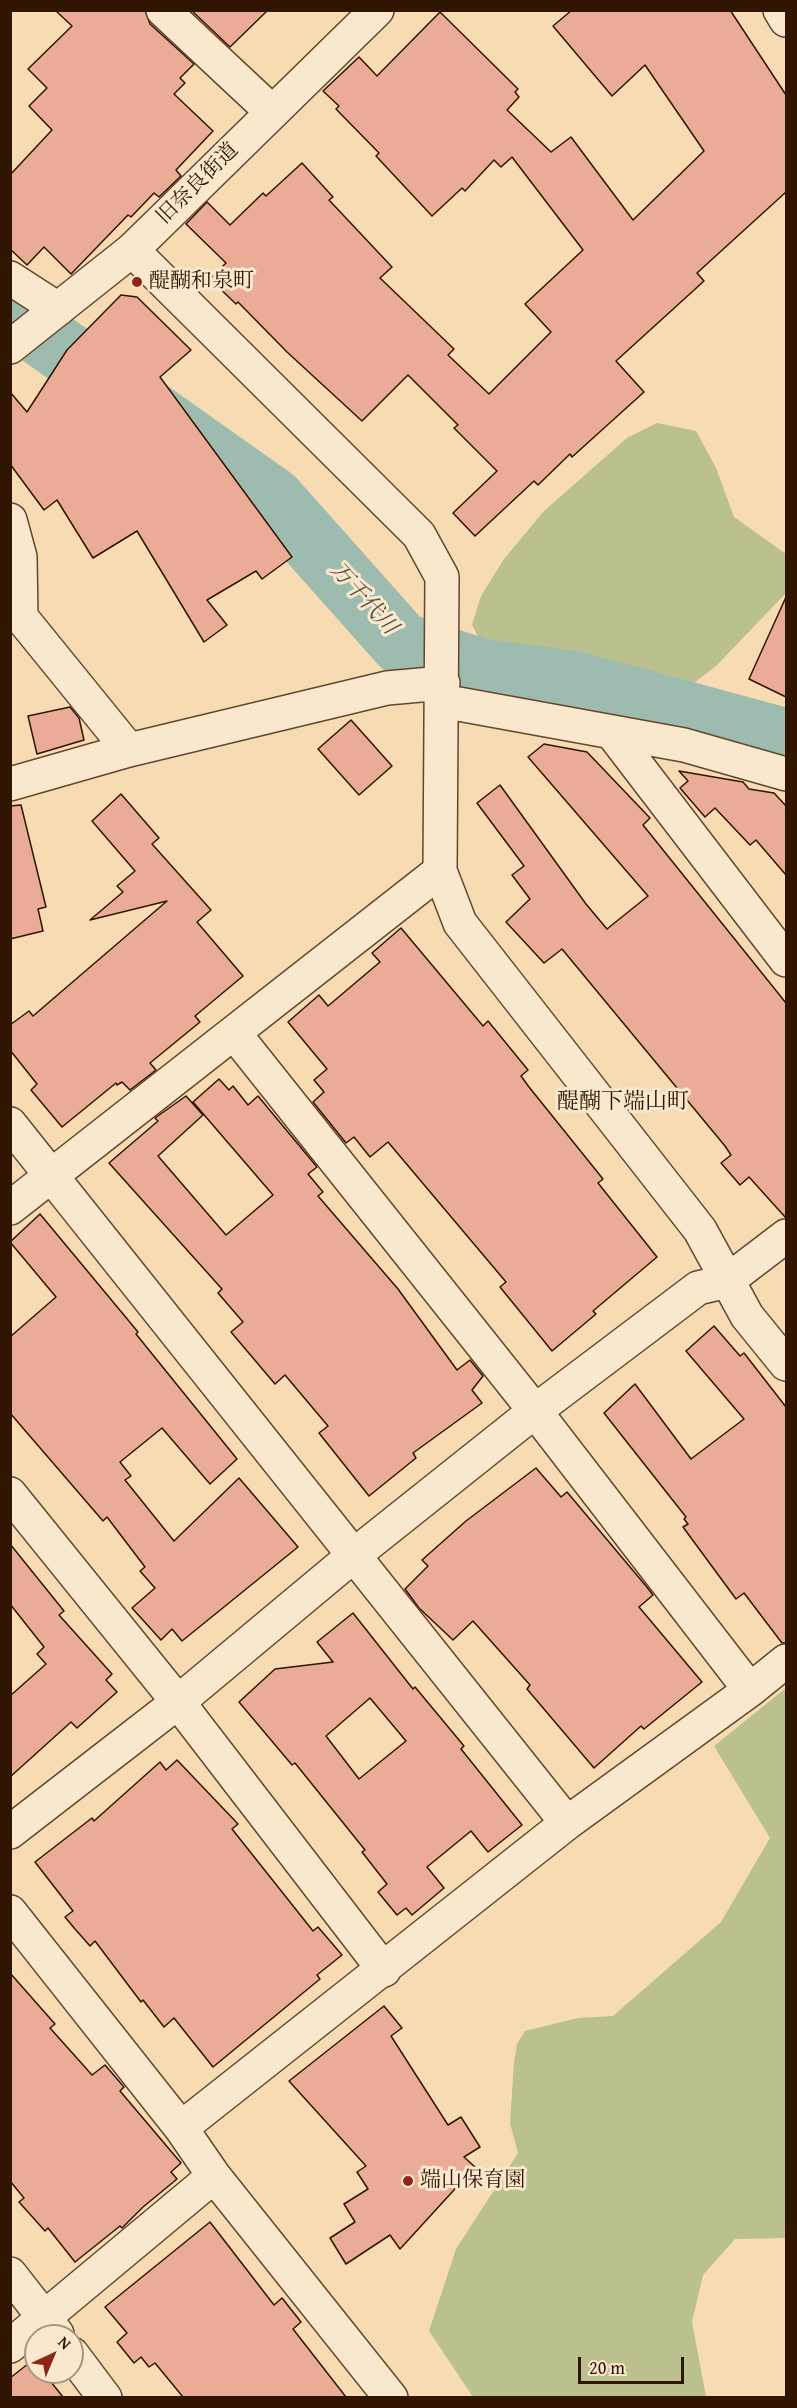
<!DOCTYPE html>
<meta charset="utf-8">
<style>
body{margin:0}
#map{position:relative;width:797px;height:2408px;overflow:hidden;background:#f6dbb3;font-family:"Gentium Book Plus",serif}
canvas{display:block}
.frame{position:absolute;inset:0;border:12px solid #301500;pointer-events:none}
.north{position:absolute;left:24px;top:2324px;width:60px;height:60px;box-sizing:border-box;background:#f9e8ce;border:2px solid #a9947c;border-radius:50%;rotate:44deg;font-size:16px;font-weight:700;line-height:24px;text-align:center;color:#301500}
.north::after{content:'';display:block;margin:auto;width:21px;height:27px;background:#8f2418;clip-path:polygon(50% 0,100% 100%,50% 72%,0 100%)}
.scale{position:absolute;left:578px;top:2357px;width:106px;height:27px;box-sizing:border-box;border:3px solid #301500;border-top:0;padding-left:8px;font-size:18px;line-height:21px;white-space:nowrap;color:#301500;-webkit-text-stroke:4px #f9e8ce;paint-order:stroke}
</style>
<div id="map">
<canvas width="797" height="2408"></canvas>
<div class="frame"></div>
<div class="north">N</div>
<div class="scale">20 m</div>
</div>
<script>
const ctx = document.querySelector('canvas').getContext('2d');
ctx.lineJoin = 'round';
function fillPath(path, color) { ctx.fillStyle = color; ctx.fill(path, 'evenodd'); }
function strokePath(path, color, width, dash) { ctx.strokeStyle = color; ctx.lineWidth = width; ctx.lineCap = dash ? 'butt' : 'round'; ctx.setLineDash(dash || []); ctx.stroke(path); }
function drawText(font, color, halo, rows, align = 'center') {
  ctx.font = font + ' "Gentium Book Plus","Noto Serif JP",serif'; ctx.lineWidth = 6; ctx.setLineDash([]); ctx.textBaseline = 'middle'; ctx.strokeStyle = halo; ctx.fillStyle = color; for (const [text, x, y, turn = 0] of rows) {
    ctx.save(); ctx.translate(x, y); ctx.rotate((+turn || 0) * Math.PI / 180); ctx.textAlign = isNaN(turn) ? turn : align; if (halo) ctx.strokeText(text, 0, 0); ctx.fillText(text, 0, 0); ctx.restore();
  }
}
const green = new Path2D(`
 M 657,423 L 696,431 L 716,468 L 734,517 L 786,554 L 786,593 L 717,665 L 684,691 L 644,690 L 582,671 L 527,669 L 485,649 L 472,625 L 481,596 L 504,559 L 544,511 L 627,438 Z
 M 786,1688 L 786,2238 L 735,2239 L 703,2275 L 692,2322 L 706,2397 L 473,2397 L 429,2331 L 456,2249 L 518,2153 L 510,2123 L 514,2063 L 517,2044 L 525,2031 L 578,2018 L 613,2016 L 721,1922 L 770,1838 L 714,1746 Z`);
const river = new Path2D(`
 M 10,313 L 273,499 L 402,644 L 480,670 L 572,682 L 786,740`);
const building = new Path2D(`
 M 55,10 L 145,10 L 150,24 L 194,64 L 180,78 L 185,83 L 174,94 L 213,131 L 176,170 L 181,176 L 159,197 L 154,193 L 131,217 L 128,215 L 71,274 L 44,247 L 27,265 L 10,249 L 10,175 L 52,130 L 29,106 L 47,88 L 28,69 L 72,26 Z
 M 191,10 L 268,10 L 230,47 Z
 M 572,10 L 730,10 L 786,95 L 786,192 L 697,273 L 704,281 L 616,361 L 644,392 L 572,457 L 570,454 L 538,485 L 534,481 L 475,536 L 453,513 L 497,471 L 454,428 L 458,425 L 408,375 L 362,421 L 287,352 L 238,302 L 236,304 L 210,279 L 226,263 L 186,224 L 207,202 L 230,225 L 263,193 L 266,196 L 302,163 L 333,197 L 329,200 L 392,267 L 380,278 L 454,349 L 448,355 L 489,394 L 551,332 L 525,304 L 583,250 L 512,157 L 501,167 L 494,160 L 465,191 L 462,188 L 432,216 L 376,156 L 379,153 L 336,109 L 339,106 L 323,91 L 359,57 L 377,76 L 440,12 L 518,89 L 515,92 L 519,97 L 507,110 L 551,152 L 571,137 L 633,220 L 704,151 L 645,65 L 612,96 L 553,26 Z
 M 121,295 L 137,297 L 191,350 L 160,377 L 292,557 L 262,579 L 256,571 L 207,600 L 227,625 L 204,642 L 137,531 L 93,558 L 57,500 L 44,510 L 10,464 L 10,392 L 27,412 L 67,350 Z
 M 786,597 L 786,697 L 749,679 Z
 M 70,707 L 79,718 L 84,740 L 37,754 L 28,716 Z
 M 351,720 L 392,766 L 359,795 L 318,749 Z
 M 544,744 L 587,752 L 650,818 L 643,825 L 786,1003 L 786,1218 L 749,1177 L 740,1185 L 721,1163 L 731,1155 L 725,1146 L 562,949 L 544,963 L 506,922 L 530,899 L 512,875 L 524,866 L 477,803 L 500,785 L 586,904 L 607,929 L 648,896 L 528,757 Z
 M 679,771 L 743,782 L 749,789 L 774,793 L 786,806 L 786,875 L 756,840 L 750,845 L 715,808 L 705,817 L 680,788 L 688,781 Z
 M 121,794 L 159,838 L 152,844 L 211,910 L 197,922 L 243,976 L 195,1016 L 200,1022 L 150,1063 L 156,1070 L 130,1090 L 122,1082 L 117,1085 L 116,1083 L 62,1127 L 31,1090 L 37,1084 L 10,1050 L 10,1025 L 29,1011 L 33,1016 L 167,901 L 90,920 L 123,892 L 117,886 L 135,871 L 92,821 Z
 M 21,805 L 46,907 L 38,909 L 43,931 L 10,939 L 10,806 Z
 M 401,928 L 483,1026 L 488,1021 L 528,1070 L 521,1076 L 529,1087 L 603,1179 L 598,1183 L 657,1257 L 593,1311 L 596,1314 L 552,1351 L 500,1287 L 506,1282 L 388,1142 L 370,1157 L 354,1137 L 346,1143 L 313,1102 L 324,1092 L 314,1080 L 327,1069 L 288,1022 L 319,995 L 328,1006 L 380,962 L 372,953 Z
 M 219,1079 L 229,1090 L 233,1086 L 248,1105 L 258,1096 L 317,1167 L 308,1174 L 323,1192 L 318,1196 L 398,1289 L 457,1370 L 470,1360 L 483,1376 L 472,1390 L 482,1403 L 413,1453 L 416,1458 L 369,1496 L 319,1433 L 328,1426 L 285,1375 L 275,1384 L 231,1332 L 243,1322 L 218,1293 L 222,1289 L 109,1163 L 158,1121 L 155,1118 L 186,1096 L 203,1115 L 158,1156 L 226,1235 L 273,1195 L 193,1102 Z
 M 40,1214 L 138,1332 L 136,1334 L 237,1459 L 210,1484 L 162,1428 L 120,1462 L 131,1476 L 125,1480 L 174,1541 L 239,1478 L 298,1547 L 182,1641 L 172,1629 L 161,1640 L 132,1608 L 155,1588 L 140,1571 L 145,1567 L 107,1517 L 103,1521 L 10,1413 L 10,1337 L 56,1297 L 10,1242 Z
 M 714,1326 L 740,1356 L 744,1353 L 786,1407 L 786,1643 L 782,1643 L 744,1593 L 736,1599 L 683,1527 L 688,1524 L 684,1519 L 686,1517 L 604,1413 L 635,1384 L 691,1459 L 744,1419 L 686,1351 Z
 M 536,1468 L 561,1497 L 567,1492 L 646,1586 L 653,1595 L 639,1607 L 702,1682 L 644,1729 L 641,1726 L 594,1768 L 527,1689 L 530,1685 L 473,1621 L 453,1640 L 419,1608 L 405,1589 L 428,1566 L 422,1560 L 466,1521 Z
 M 10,1544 L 64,1611 L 59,1615 L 112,1674 L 106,1680 L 117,1692 L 77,1728 L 71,1722 L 10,1777 L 10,1696 L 46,1664 L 37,1654 L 44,1647 L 10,1604 Z
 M 353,1613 L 413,1689 L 415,1687 L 464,1746 L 461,1749 L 522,1825 L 488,1852 L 471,1831 L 427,1867 L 444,1888 L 412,1915 L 406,1908 L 397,1915 L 378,1892 L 387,1884 L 362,1852 L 365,1850 L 295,1763 L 292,1765 L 239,1702 L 275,1669 L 333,1662 L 317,1642 ZM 370,1698 L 406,1741 L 359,1779 L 326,1736 Z
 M 177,1760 L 238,1824 L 232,1829 L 313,1931 L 318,1927 L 342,1955 L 317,1975 L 320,1979 L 213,2067 L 174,2018 L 164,2027 L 143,2000 L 141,2002 L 95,1941 L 90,1946 L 75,1929 L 65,1917 L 73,1911 L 35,1862 L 92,1818 L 94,1821 L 160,1762 L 166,1770 Z
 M 10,1973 L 55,2024 L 50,2028 L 92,2075 L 105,2065 L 124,2087 L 120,2091 L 181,2163 L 171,2172 L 177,2179 L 143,2207 L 122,2228 L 120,2226 L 75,2262 L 48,2228 L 45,2231 L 19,2202 L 24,2198 L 10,2181 Z
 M 384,2006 L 402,2028 L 391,2036 L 448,2125 L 461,2117 L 480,2147 L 464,2157 L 475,2167 L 400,2249 L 390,2235 L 346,2264 L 330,2238 L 355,2222 L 344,2204 L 368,2189 L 357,2172 L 366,2166 L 289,2081 Z
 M 210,2222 L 274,2305 L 282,2298 L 301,2322 L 293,2329 L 346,2397 L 183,2397 L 155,2363 L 149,2367 L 141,2357 L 134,2363 L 117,2342 L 127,2333 L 105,2307 Z
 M 33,2360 L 36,2372 L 43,2372 L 63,2397 L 10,2397 L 10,2378 Z`);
const minor = new Path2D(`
 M 163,10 L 271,111
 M 780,10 L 786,20
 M 132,250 L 419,535 L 442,577 L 440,871 L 460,923 L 700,1230 L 747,1316 L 786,1364
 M 10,278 L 58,309
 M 10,520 L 20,557 L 21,617 L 129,750
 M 442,701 L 684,745 L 786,774
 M 613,734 L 786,960
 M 10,784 L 129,750 L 387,688 L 443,683
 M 234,1033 L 535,1411 L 750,1690
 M 10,1124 L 567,1823
 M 10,1208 L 440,871
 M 10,1494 L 178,1702 L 384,1970
 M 10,1832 L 178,1702 L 353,1556 L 535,1411 L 698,1288 L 727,1281 L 786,1236
 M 10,1912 L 181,2128 L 214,2176 L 391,2398
 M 181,2128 L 567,1823 L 750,1690 L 786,1661
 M 10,2274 L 57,2334
 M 10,2346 L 214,2176
 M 72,2354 L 105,2398`);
const tertiary = new Path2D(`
 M 10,347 L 132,250 L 377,10`);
const markers = [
 [137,282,6,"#8f2418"],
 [408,2181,6,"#8f2418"]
];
const streetNames = [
 ["旧奈良街道",198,184,-45]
];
const poiNames = [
 ["醍醐和泉町",149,282],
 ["端山保育園",420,2181]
];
const waterNames = [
 ["万千代川",363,599,48]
];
const neighbourhoodNames = [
 ["醍醐下端山町",623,1102]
];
fillPath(green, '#bac18e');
strokePath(river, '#9dbbaf', 63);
fillPath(building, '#eaac97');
strokePath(building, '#301500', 1.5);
strokePath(minor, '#62462d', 36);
strokePath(tertiary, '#62462d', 36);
strokePath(minor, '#f9e8ce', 33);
strokePath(tertiary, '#f9e8ce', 33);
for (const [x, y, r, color] of markers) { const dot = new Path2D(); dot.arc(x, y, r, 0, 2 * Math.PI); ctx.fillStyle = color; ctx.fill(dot); strokePath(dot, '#f9e8ce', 2); }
drawText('21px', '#301500', '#f9e8ce', streetNames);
drawText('21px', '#301500', '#f9e8ce', poiNames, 'left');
drawText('italic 22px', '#564f3d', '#f9e8ce', waterNames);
drawText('22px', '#301500', '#f9e8ce', neighbourhoodNames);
</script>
